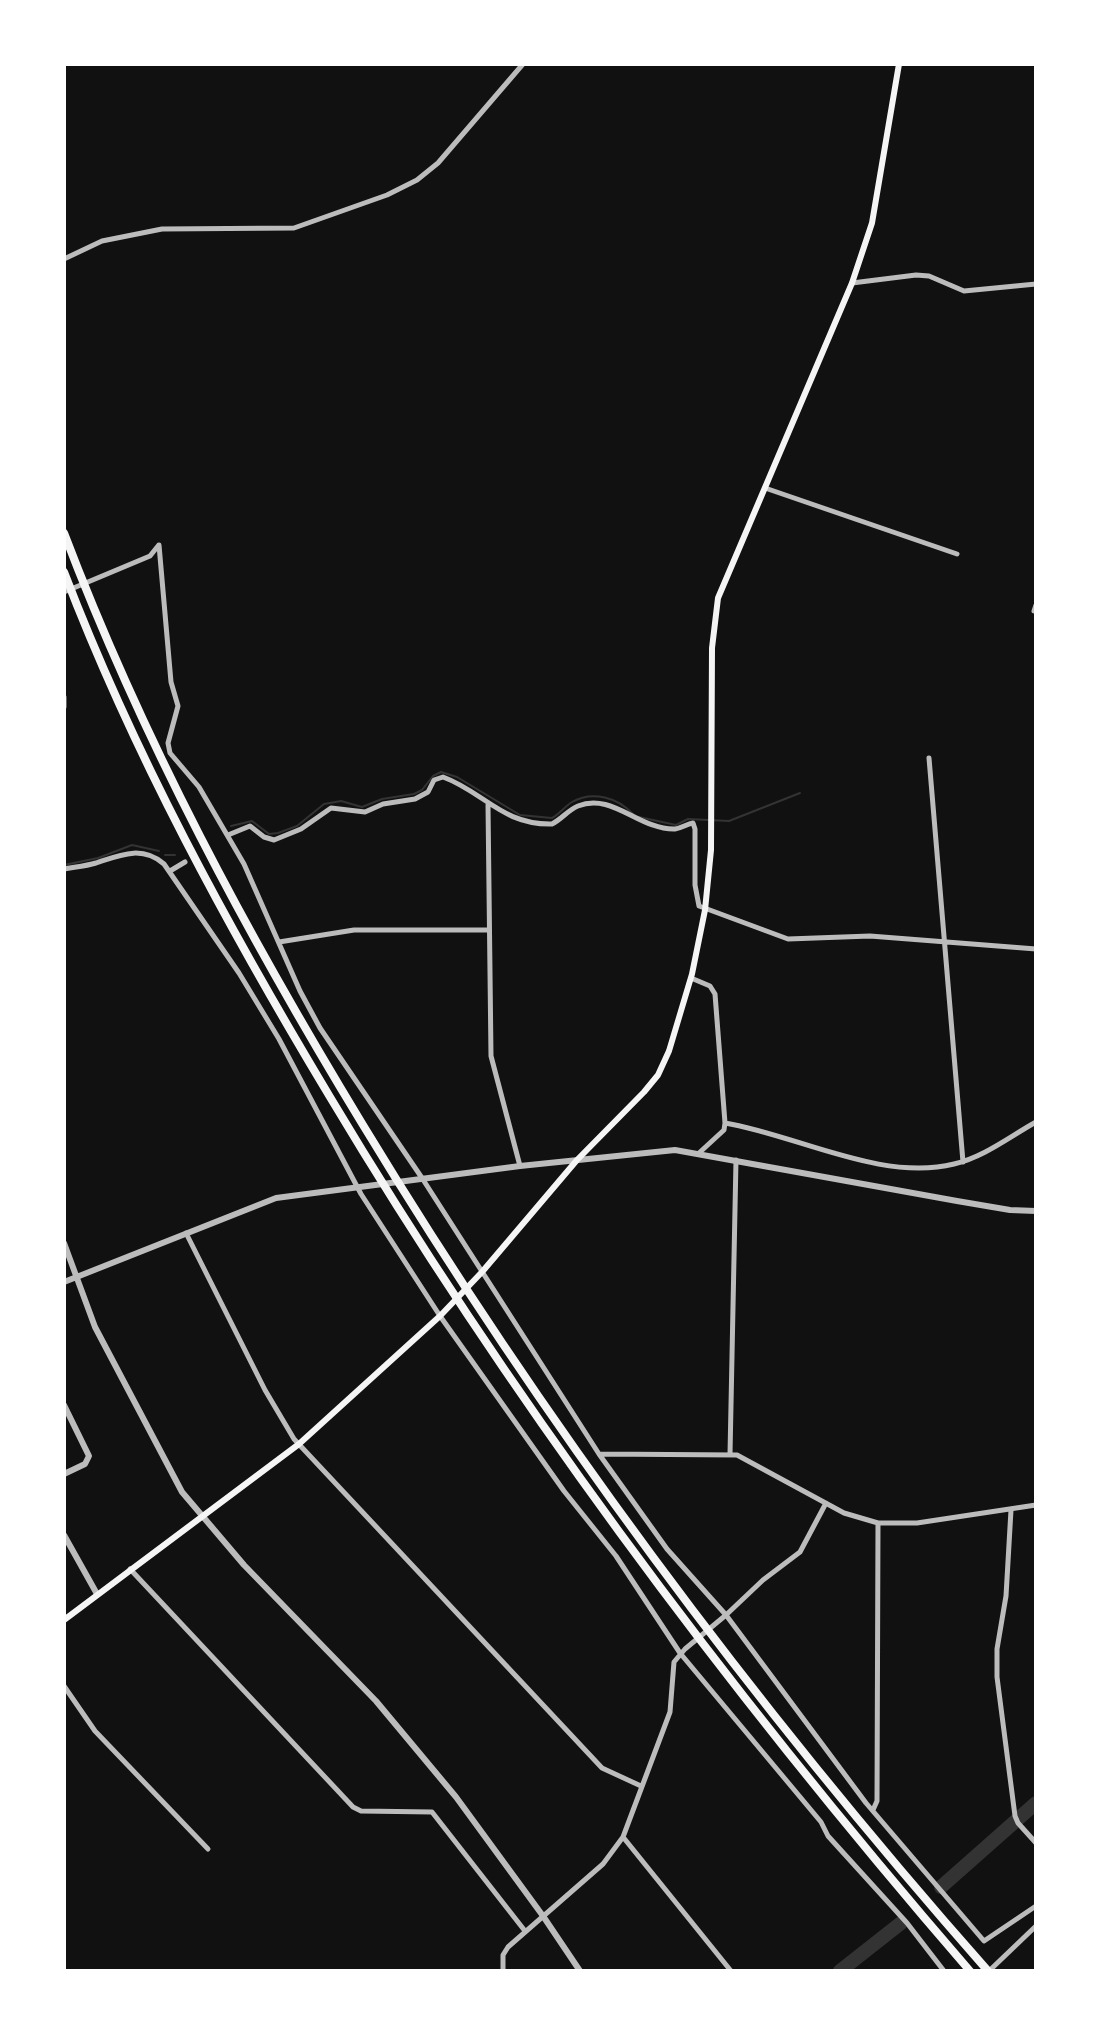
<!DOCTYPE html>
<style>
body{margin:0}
#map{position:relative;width:1100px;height:2035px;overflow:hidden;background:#111;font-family:"Fira Sans Condensed",sans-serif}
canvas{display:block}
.frame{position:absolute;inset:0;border:66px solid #fff;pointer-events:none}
</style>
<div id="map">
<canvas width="1100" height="2035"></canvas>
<div class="frame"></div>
</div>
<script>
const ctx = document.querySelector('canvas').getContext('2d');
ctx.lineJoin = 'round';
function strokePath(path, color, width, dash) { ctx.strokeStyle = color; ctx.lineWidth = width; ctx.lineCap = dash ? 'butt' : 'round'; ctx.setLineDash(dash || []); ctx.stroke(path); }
const stream = new Path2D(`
 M 639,817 L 676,825 L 688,819 L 729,821 L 800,793
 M 231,826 L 252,821 L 269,834 L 278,833 L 297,826 L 324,804 L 341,801 L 362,807 L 382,799 L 414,794 L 422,790 L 433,776 L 441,772 L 457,777 L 520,815 L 552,818 C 560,814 565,806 572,802 C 593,790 618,798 633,814
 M 165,855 L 175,855
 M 64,865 L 98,858 L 132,845 L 159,851`);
const river = new Path2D(`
 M 941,1887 L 1036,1803
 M 840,1971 L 901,1923`);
const minor = new Path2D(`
 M 64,259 L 102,241 L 162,229 L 294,228 L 387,195 L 417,180 L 438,163 L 523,64
 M 852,283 L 916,275 L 929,276 L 964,291 L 1036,284
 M 765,488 L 957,554
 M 159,545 L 171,682 L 178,706 L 168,743 L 170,753 L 199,787 L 244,864 L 300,991 L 320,1028 L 422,1178 L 599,1454 L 667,1549 L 726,1615 L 866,1803 L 984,1941 L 1036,1906
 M 64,592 L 150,556 L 158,546
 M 1034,611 L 1036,605
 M 64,697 L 64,707
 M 929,758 L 963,1162
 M 488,805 L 491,1056 L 520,1166
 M 228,835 L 250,826 L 264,837 L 274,840 L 301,829 L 331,808 L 365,812 L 383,804 L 415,799 L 428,792 L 434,780 L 443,777 C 484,792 502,825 552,824 C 562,819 568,810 578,806 C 612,792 639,830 675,829 C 682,828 687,824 693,823 L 695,829 L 695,885 L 699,906 L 788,939 L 870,936 L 1036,949
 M 64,869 C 75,867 86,866 96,863 C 120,855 142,845 164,864 L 239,973 L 279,1039 L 361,1194 L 440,1316 L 564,1491 L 616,1556 L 680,1653 L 821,1822 L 828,1836 L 907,1923 L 944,1971
 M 170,871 L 185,862
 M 279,942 L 354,930 L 489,930
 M 691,978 L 710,986 L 715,994 L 725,1123 L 724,1130 L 699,1153
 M 725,1123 C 797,1135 881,1182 954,1164 C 984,1157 1009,1137 1036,1122
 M 186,1233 L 265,1390 L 294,1439 L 602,1768 L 641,1786
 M 600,1454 L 737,1455 L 844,1513 L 878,1523 L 917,1523 L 1036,1505
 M 730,1454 L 736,1160
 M 1011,1510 L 1006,1596 L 997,1649 L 997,1677 L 1015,1816 L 1018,1823 L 1036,1843
 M 130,1569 L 353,1807 L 361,1811 L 432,1812 L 525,1931
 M 64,1686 L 95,1731 L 208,1849
 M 873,1810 L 877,1801 L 878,1523
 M 623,1837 L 731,1971
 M 503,1971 L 503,1955 L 508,1947 L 603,1864 L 623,1837 L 670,1712 L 674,1662 L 685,1649 L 726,1615 L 763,1580 L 800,1552 L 826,1503
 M 989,1971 L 1036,1926`);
const tertiary = new Path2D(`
 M 64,1243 L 95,1327 L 182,1492 L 244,1565 L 376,1701 L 456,1797 L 543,1916 L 580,1971
 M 64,1282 L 276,1198 L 520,1166 L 675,1150 L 957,1201 L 1010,1210 L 1036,1211
 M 64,1405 L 89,1456 L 85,1464 L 64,1474
 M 64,1535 L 97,1594`);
const secondary = new Path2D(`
 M 64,1620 L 299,1444 L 440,1316 L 482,1272 L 577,1160 L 644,1092 L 658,1075 L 669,1051 L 692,974 L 705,910 L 711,850 L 712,648 L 718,598 L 852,283 L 872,223 L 899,64`);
const motorway = new Path2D(`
 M 64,533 C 143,741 248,936 363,1125 C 545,1425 756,1708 988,1971
 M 64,572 C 134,755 229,929 330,1097 C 516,1408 733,1697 970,1971`);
strokePath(stream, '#333', 2);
strokePath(river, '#333', 14);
strokePath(minor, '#bcbcbc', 5);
strokePath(tertiary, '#bcbcbc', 6);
strokePath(secondary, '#f5f5f5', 6);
strokePath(motorway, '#f5f5f5', 8);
</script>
